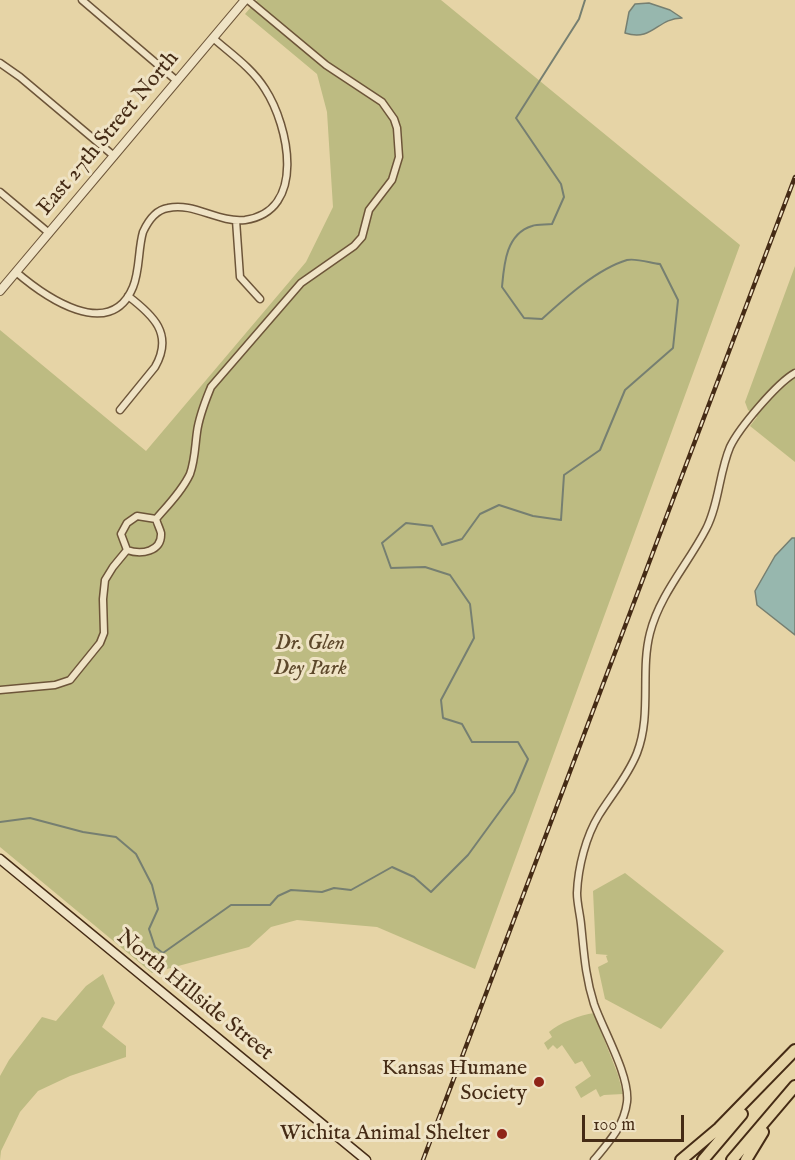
<!DOCTYPE html>
<style>
body{margin:0}
#map{position:relative;width:795px;height:1160px;overflow:hidden;background:#e6d4a6;font-family:"IM FELL English",serif}
canvas{display:block}
.scale{position:absolute;left:582px;top:1115px;width:102px;height:27px;box-sizing:border-box;border:3px solid #452b15;border-top:0;padding-left:8px;font-size:18px;line-height:21px;white-space:nowrap;color:#452b15;-webkit-text-stroke:4px #efe3c5;paint-order:stroke}
</style>
<div id="map">
<canvas width="795" height="1160"></canvas>
<div class="scale">100 m</div>
</div>
<script>
const ctx = document.querySelector('canvas').getContext('2d');
ctx.lineJoin = 'round';
function fillPath(path, color) { ctx.fillStyle = color; ctx.fill(path, 'evenodd'); }
function strokePath(path, color, width, dash) { ctx.strokeStyle = color; ctx.lineWidth = width; ctx.lineCap = dash ? 'butt' : 'round'; ctx.setLineDash(dash || []); ctx.stroke(path); }
function drawText(font, color, halo, rows, align = 'center') {
  ctx.font = font + ' "IM FELL English",serif'; ctx.lineWidth = 6; ctx.setLineDash([]); ctx.textBaseline = 'middle'; ctx.strokeStyle = halo; ctx.fillStyle = color; for (const [text, x, y, turn = 0] of rows) {
    ctx.save(); ctx.translate(x, y); ctx.rotate((+turn || 0) * Math.PI / 180); ctx.textAlign = isNaN(turn) ? turn : align; if (halo) ctx.strokeText(text, 0, 0); ctx.fillText(text, 0, 0); ctx.restore();
  }
}
const green = new Path2D(`
 M 257,0 L 441,0 L 740,245 L 475,969 L 377,927 L 297,920 L 271,927 L 249,947 L 152,973 L 0,847 L 0,330 L 146,451 L 306,262 L 333,207 L 327,112 L 317,74 L 245,14 Z
 M 795,266 L 795,462 L 750,426 L 757,417 L 748,410 L 745,402 Z
 M 625,873 L 724,951 L 661,1029 L 605,999 L 598,967 L 608,962 L 606,956 L 608,955 L 596,954 L 593,891 Z
 M 103,974 L 115,1003 L 102,1027 L 126,1046 L 126,1057 L 70,1076 L 38,1091 L 20,1112 L 1,1151 L 0,1160 L 0,1076 L 9,1060 L 42,1017 L 56,1021 L 86,986 Z
 M 594,1013 L 618,1075 L 623,1094 L 604,1095 L 600,1097 L 596,1089 L 581,1098 L 575,1087 L 591,1076 L 582,1061 L 575,1064 L 562,1045 L 557,1049 L 553,1045 L 548,1050 L 544,1043 L 552,1037 L 549,1032 C 559,1023 580,1015 594,1013 Z`);
const water = new Path2D(`
 M 649,3 L 670,10 L 682,18 C 657,18 653,42 625,33 L 629,12 L 635,4 Z
 M 792,538 L 795,538 L 795,635 L 757,605 L 755,591 L 775,556 Z`);
const stream = new Path2D(`
 M 0,822 L 30,818 L 83,832 L 116,837 L 136,854 L 152,885 L 158,909 L 149,929 L 155,947 L 163,953 L 231,905 L 270,905 L 278,896 L 291,890 L 322,892 L 334,888 L 351,890 L 392,867 L 414,877 L 431,892 L 468,855 L 514,792 L 528,759 L 518,742 L 472,742 L 462,724 L 443,718 L 441,700 L 474,638 L 470,604 L 450,575 L 425,567 L 391,568 L 382,543 L 406,523 L 432,526 L 442,545 L 462,539 L 480,514 L 499,505 L 533,516 L 561,520 L 564,475 L 600,450 L 625,390 L 673,348 L 678,300 L 660,264 C 651,263 636,258 627,260 C 597,269 565,298 542,319 L 524,318 L 502,287 C 504,264 506,234 532,226 C 538,224 546,225 552,224 L 564,197 L 561,184 L 516,118 L 579,19 L 585,0`);
const minor = new Path2D(`
 M 82,0 L 177,81
 M 0,63 L 20,77 L 114,156
 M 0,192 L 49,233
 M 236,220 L 240,277 L 260,299
 M 16,272 C 44,296 110,343 133,287 C 140,270 138,249 143,232 C 148,221 155,210 168,208 C 194,202 218,223 245,220 C 307,211 289,126 265,89 C 252,68 231,54 213,38
 M 120,410 L 155,367 C 174,334 153,315 128,296
 M 137,516 L 156,519 C 157,523 160,529 161,533 C 162,552 141,555 127,550 L 121,534 L 127,523 Z
 M 156,519 C 168,505 182,491 190,474 C 195,460 195,446 197,432 C 199,416 205,402 211,387 L 301,283 L 354,246 L 362,237 L 369,210 L 392,180 L 399,157 L 397,128 L 394,119 L 382,102 L 326,65 L 248,0
 M 0,690 L 55,685 L 70,680 L 100,643 L 104,633 L 103,599 L 105,580 L 113,567 L 127,550
 M 594,1160 C 609,1142 624,1126 627,1102 C 630,1076 603,1030 594,1004 C 585,976 584,952 581,924 C 580,914 577,903 577,893 C 578,867 586,836 599,815 C 612,794 628,776 637,753 C 652,714 640,672 650,633 C 660,594 688,564 706,529 C 719,504 719,473 730,447 C 739,428 777,383 795,373`);
const tertiary = new Path2D(`
 M 0,291 L 245,0`);
const secondary = new Path2D(`
 M 0,859 L 366,1160`);
const motorway = new Path2D(`
 M 681,1160 L 719,1128 L 795,1050
 M 703,1160 L 742,1114
 M 732,1160 L 795,1086
 M 746,1160 L 763,1132`);
const rail = new Path2D(`
 M 423,1160 L 795,177`);
const markers = [
 [539,1082,6,"#8f2418"],
 [502,1134,6,"#8f2418"]
];
const streetNames = [
 ["East 27th Street North",109,134,-50],
 ["North Hillside Street",194,996,39]
];
const parkNames = [
 ["Dr. Glen",310,644],
 ["Dey Park",310,669]
];
const poiNames = [
 ["Kansas Humane",527,1069],
 ["Society",527,1094],
 ["Wichita Animal Shelter",490,1134]
];
fillPath(green, '#bdbb82');
fillPath(water, '#97b7ae');
strokePath(water, '#767f71', 1.5);
strokePath(stream, '#767f71', 2);
strokePath(minor, '#6d5539', 9);
strokePath(tertiary, '#6d5539', 10);
strokePath(secondary, '#452b15', 11);
strokePath(motorway, '#452b15', 14);
strokePath(minor, '#efe3c5', 6);
strokePath(tertiary, '#efe3c5', 8);
strokePath(secondary, '#efe3c5', 8);
strokePath(motorway, '#e6d4a6', 10);
strokePath(rail, '#452b15', 4.5);
strokePath(rail, '#efe3c5', 2, [7]);
for (const [x, y, r, color] of markers) { const dot = new Path2D(); dot.arc(x, y, r, 0, 2 * Math.PI); ctx.fillStyle = color; ctx.fill(dot); strokePath(dot, '#efe3c5', 2); }
drawText('22px', '#452b15', '#efe3c5', streetNames);
drawText('italic 22px', '#5d482b', '#efe3c5', parkNames);
drawText('22px', '#452b15', '#efe3c5', poiNames, 'right');
</script>
